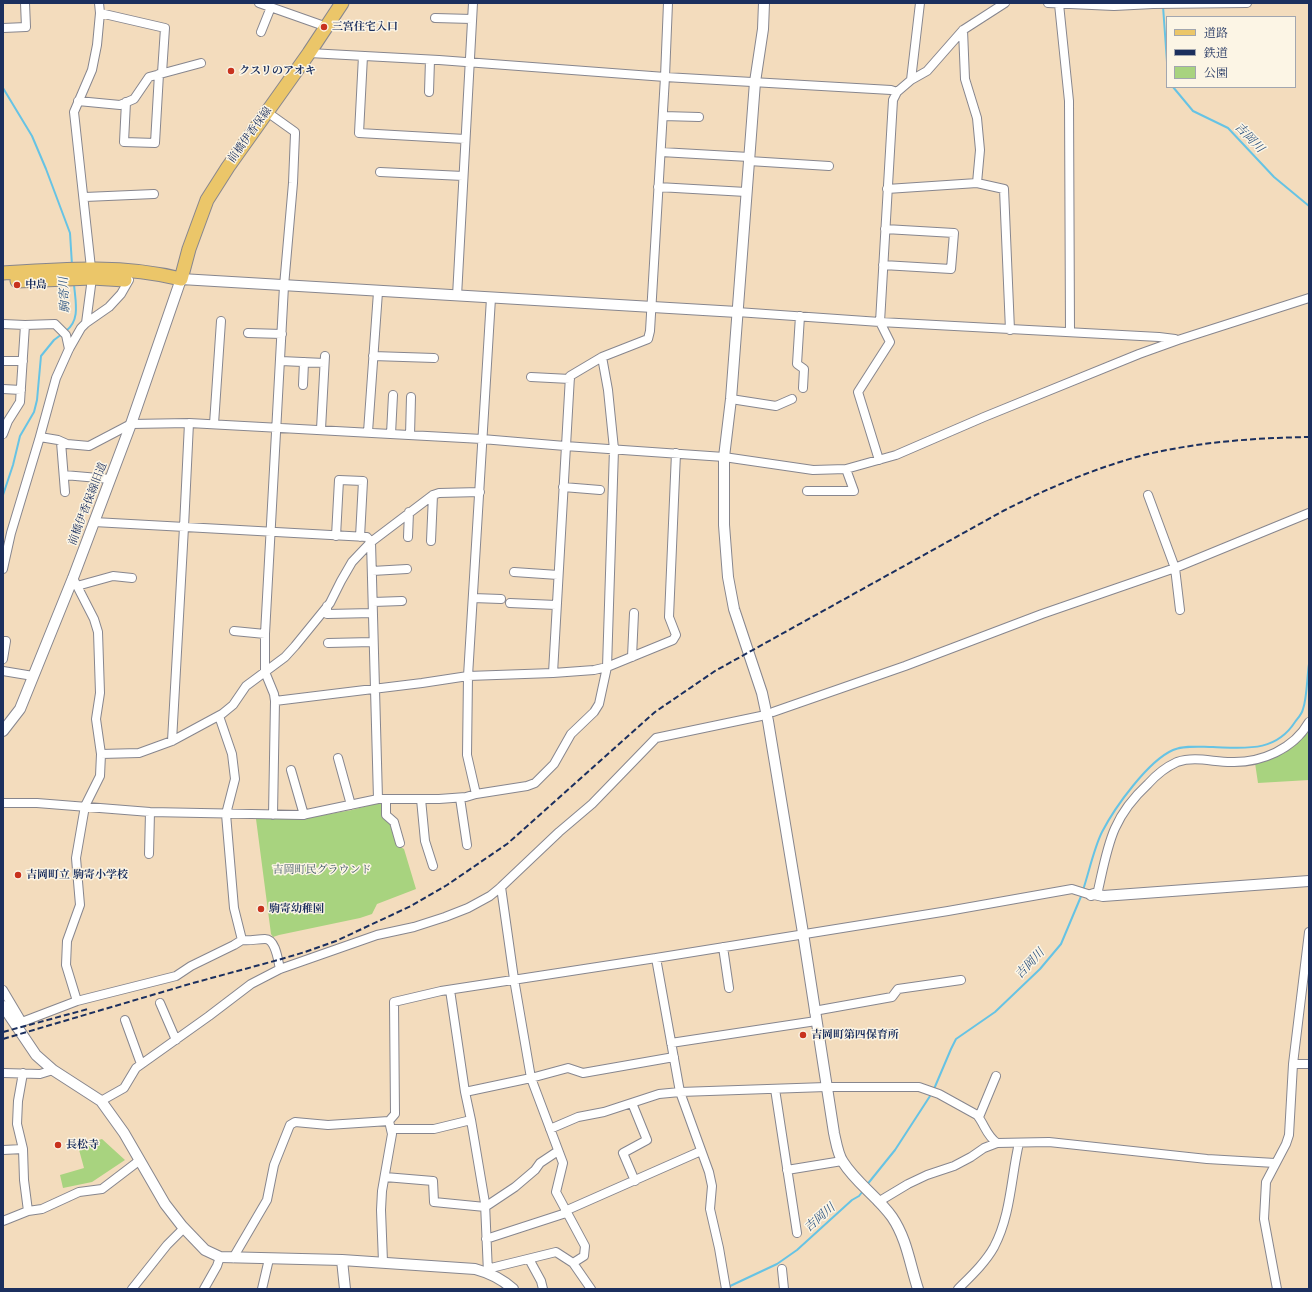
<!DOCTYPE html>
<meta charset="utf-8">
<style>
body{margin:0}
#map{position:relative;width:1312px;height:1292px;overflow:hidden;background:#f3dcbd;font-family:"Old Standard TT","Noto Serif JP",serif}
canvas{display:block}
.frame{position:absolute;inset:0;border:4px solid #1b2f5e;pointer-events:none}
.legend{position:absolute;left:1166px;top:16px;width:130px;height:72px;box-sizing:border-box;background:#fcf5e5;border:1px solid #a2a6af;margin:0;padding:5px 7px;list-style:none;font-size:12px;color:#1b2f5e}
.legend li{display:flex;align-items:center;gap:8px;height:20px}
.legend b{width:20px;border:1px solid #a2a6af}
</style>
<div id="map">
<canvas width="1312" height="1292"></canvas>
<div class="frame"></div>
<ul class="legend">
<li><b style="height:5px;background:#ebc669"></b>道路</li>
<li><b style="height:5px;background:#1b2f5e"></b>鉄道</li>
<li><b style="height:11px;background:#a8d37f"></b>公園</li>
</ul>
</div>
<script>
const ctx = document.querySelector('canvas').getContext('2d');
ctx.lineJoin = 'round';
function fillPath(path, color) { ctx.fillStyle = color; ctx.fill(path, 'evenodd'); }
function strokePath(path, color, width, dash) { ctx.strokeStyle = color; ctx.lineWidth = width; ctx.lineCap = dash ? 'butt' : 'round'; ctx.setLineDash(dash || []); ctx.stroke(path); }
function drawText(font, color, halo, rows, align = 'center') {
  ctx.font = font + ' "Old Standard TT","Noto Serif JP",serif'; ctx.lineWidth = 3; ctx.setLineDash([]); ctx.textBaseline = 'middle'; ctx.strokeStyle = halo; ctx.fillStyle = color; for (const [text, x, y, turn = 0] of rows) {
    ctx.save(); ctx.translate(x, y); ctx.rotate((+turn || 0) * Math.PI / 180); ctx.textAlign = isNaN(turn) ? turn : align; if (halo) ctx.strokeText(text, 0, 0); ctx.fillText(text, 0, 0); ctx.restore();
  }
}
const green = new Path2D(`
 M 1309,728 L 1309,780 L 1258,783 L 1255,763 L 1272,758 L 1286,752 Z
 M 382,802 L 384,817 L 392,823 L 397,845 L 404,849 L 416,889 L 377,904 L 372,914 L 360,918 L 279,935 L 273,937 L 271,934 L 256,819 L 301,819 L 352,810 Z
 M 102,1139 L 125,1160 L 92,1182 L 63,1188 L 60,1175 L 84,1168 L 78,1146 Z`);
const stream = new Path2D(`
 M 1163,6 L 1167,62
 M 1173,87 L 1193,111 L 1228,128 L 1274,177 L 1309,206
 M 3,88 L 32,136 L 46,169 L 70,233 L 72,265
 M 66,331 C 81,320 75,300 74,284
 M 3,495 L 13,465 L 20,436 L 34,412 L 37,400 L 41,356 L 54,340 L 62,334
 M 1083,890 C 1089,872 1094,848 1102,832 C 1115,807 1148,761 1173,750 C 1185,745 1200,747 1213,747 C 1244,748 1275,753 1295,722 C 1298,718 1302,714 1303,709 C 1307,698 1307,677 1309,664
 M 934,1089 L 951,1049 L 956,1039 L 995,1012 L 1040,969 L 1061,944 L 1082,894
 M 866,1186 L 895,1150 L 932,1093
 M 728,1287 L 777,1264 L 797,1250 L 852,1200 L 859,1196 L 863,1191`);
const minor = new Path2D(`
 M 259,3 L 327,27
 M 1048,3 L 1114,6 L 1153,4 L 1247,3
 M 1059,4 L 1069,101 L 1070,332
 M 100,13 L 165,28 L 162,73
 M 435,18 L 472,19
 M 3,28 L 26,27 L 25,3
 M 963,30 L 965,79 L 977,118 L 980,150 L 977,183 L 1004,189 L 1010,330
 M 261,32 L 271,7
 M 309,53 L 439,60 L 665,77 L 891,90 L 897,92
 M 363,56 L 359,133 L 465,139
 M 911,80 L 927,71 L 963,30 L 1005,3
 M 429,92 L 430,60
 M 78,101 L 120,105 L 134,99 L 149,77 L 201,63
 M 126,102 L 124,142 L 155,143 L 159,74
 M 267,112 L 295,132 L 295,134 L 293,183 L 284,286 L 265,634 L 265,672 L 274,694 L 275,701 L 273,815
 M 663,116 L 699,117
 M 661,152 L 749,157
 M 749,161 L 829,166
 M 380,172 L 463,176
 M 658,187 L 746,192
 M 887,189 L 977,183
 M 85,197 L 154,194
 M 883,265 L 951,269 L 954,233 L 885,229
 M 457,296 L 473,3
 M 737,312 L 880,322 L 1159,337 L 1175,339
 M 800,316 L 797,364 L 804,369 L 803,388
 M 86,323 L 92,278 L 91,268 L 74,112 L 92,70 L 97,45 L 100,13 L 99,3
 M 3,324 L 25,325 L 20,402 L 8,421 L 3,434
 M 25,325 L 55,324 L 66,335 L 69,349
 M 248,333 L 282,334
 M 373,356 L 434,358
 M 3,361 L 23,361
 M 281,361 L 324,363
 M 531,377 L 570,379
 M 303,385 L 304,362
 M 3,389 L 21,390
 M 731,399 L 776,406 L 792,399
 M 214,424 L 221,321
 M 321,429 L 325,356
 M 368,432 L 378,292
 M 391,434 L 393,395
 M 410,435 L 411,397
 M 40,437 L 58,440 L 67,444 L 89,446 L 131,424 L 189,423 L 482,439 L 565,446 L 724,457 L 813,470 L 846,469 L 896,455 L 984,417 L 1139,354 L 1178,340 L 1309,298
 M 61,442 L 65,492
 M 879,460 L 858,392 L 890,342 L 880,322 L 893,100 L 897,92 L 911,80 L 920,3
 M 64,475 L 110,479
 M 563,487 L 600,490
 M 807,491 L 854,491 L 846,469
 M 1148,495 L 1175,568 L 1180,610
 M 94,522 L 367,537 L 371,542 L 378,799
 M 336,536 L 339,480 L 363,481 L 360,537
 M 408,537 L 409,512
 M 431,541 L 433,495
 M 3,569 L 11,533 L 39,440 L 56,378 L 69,349 L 81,328 L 86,323 L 109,307 L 121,294 L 129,280
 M 372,571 L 407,569
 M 514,572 L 558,575
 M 73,578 L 94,619 L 98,632 L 100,693 L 96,719 L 101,754 L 100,776 L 85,806 L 76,858 L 80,905 L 67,941 L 66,965 L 77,1001 L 176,976 L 191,966 L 234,945 L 242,940 C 250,941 257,939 265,939 C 276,939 278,961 280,969
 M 77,586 L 113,576 L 132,578
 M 473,598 L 501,599
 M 373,602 L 402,601
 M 510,603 L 556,605
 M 327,606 L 327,614 L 373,613
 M 234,631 L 265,634
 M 3,641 L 6,641 L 3,659
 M 328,643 L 373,642
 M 632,657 L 634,613
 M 3,671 L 33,676
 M 553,673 L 570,376 L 602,357 L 648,339 L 650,331 L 665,77 L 668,3
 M 275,701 L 422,683 L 468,676 L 553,673 L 594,670 L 607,667 L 673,640 L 676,635 L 669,617 L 676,453
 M 773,712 L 905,666 L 1042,614 L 1175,568 L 1309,513
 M 219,716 L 232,754 L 235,779 L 226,814 L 234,908 L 242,940
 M 172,741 L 184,527 L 189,423
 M 101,754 L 139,753 L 172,741 L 222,714 L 233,705 L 246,686 L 285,657 L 295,646 L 330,603 L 341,581 L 352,562 L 371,542 L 433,495 L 439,493 L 480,492
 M 338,758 L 351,805
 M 291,770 L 304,815
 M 476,794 L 467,755 L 468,676 L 491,298
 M 460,798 L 467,845
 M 386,799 L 386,815 L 394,822 L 400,843
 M 421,799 L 425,841 L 433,866
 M 3,803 L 37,803 L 150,812 L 302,815 L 378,799 L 439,799 L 466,797 L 476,794 L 527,786 L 535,783 L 554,764 L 571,734 L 594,712 L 599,704 L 607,667 L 614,449 L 608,390 L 602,357
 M 149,854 L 150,812
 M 1097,895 C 1108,847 1110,819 1148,784 C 1156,775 1166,767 1177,762 C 1195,756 1213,762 1231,762 C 1261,763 1294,749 1309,722
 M 723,947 L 729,988
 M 656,958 L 680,1092 L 709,1172 L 712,1186 L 710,1209 L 719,1248 L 726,1289
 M 3,990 L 22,1022 L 77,1001
 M 450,990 L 465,1092 L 471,1120 L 485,1203 L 488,1273
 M 160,1003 L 176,1040
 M 814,1011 L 892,997 L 898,989 L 961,980
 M 125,1020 L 141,1064
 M 671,1043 L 816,1021
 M 1293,1064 L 1309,1064
 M 3,1073 L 40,1074 L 53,1070
 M 23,1073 L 18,1101 L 17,1124 L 23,1149 L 24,1180 L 28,1211
 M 775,1089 L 797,1233
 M 465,1092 L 531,1078 L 568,1068 L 583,1073 L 674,1057
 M 101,1101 L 124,1088 L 136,1068 L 209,1016 L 251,984 L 280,969 L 377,935 L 414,927 L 445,917 L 468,908 L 490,896 L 501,887 L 559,832 L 592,804 L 656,738 L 761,716
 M 632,1103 L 647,1140 L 623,1153 L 635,1181
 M 979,1117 L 996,1076
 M 391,1129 L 434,1129 L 471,1120
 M 550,1129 L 578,1117 L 604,1112 L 659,1094 L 680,1092 L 826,1087 L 919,1087 L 939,1094 L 977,1115 C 985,1125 986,1135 997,1143
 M 3,1150 L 23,1149
 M 787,1170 L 842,1161
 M 385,1177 L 433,1181 L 434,1202 L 485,1207 L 515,1187 L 535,1170 L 540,1163 L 558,1151
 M 878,1202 L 908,1184 L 927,1175 L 954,1166 L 971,1157 L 984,1148 L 997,1143 L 1049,1142 L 1207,1159 L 1275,1163
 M 565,1211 L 701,1151
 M 3,1221 L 28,1211 L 42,1209 L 79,1192 L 102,1189 L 140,1160
 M 486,1239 L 566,1213
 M 233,1258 L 267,1200 L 274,1165 L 290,1125 L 295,1122 L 328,1125 L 389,1121 L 395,1114 L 394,1002 L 441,991 L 656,958 L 948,911 L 1072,889 L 1091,895
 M 529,1259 L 541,1281 L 543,1289
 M 383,1262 L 381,1210 L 382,1191 L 392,1134 L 389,1121
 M 573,1263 L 591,1289
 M 782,1269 L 784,1289
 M 488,1273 L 491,1268 L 556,1252 L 573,1263 L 584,1256 L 585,1246 L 556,1192 L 563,1163 L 531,1078 L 514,979 L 501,887
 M 132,1289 L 167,1245 L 184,1228
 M 204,1289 L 217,1266 L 220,1257
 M 262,1289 L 269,1259
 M 958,1289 C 971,1276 985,1263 994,1247 C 1011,1215 1011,1177 1019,1143
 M 1277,1289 L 1264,1219 L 1266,1182 L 1286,1144 L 1289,1135 L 1293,1064 L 1309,932`);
const tertiary = new Path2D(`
 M 764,3 L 763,29 L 755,82 L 731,399 L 724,457 L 724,525 L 728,577 L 734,609 L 762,693 L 768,721 L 803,933 L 834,1133 C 836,1142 838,1155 843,1162 C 856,1183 878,1197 892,1217 C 907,1239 910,1265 918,1289
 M 3,731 L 20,709 L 73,578 L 131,424 L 181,279 L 737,312
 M 1091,895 L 1094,894 L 1103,896 L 1309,881
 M 3,1006 L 36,1055 L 53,1070 L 101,1101 L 124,1133 L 165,1204 L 182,1226 L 205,1250 L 220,1257 L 342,1260 L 475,1269 C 490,1273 502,1279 513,1289
 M 342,1260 L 345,1289`);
const primary = new Path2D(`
 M 3,273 C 62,269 123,264 181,279
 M 181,279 L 189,249 L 207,200 L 228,167 L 309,53 L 342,3
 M 17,281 L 92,278 L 125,280`);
const rail = new Path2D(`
 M 3,1032 L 88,1009
 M 3,1039 L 193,983 L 278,960 L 305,952 L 336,941 L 411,906 L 447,885 L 507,844 L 655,712 L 715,671 L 1003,511 C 1048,488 1095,468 1144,455 C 1198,442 1253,438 1309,437`);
const markers = [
 [324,27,4,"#c8321e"],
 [231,71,4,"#c8321e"],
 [17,285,4,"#c8321e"],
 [18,875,4,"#c8321e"],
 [261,909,4,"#c8321e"],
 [803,1035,4,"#c8321e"],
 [58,1145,4,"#c8321e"]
];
const poiNames = [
 ["三宮住宅入口",332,27],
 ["クスリのアオキ",239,71],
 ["中島",25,285],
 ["吉岡町立 駒寄小学校",26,875],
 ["駒寄幼稚園",269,909],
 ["吉岡町第四保育所",811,1035],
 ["長松寺",66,1145]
];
const streetNames = [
 ["前橋伊香保線",250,135,-54],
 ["前橋伊香保線旧道",88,504,-69]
];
const parkNames = [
 ["吉岡町民グラウンド",322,870]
];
const waterNames = [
 ["吉岡川",1249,138,46],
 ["駒寄川",65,295,-93],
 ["吉岡川",1030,964,-47],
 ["吉岡川",820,1218,-41]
];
fillPath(green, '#a8d37f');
strokePath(stream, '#66c3e4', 2);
strokePath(minor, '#87868e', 10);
strokePath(tertiary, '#87868e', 12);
strokePath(primary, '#87868e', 15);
strokePath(minor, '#fff', 8);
strokePath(tertiary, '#fff', 10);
strokePath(primary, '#ebc669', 13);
strokePath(rail, '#1b2f5e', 2, [6, 3]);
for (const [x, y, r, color] of markers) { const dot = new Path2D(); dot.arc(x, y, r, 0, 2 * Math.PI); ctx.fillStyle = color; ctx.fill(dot); strokePath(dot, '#fcf5e5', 1.5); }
drawText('bold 11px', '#1b2f5e', '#fcf5e5', poiNames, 'left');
drawText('11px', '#1b2f5e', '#fcf5e5', streetNames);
drawText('11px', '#3e5866', '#fcf5e5', parkNames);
drawText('italic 12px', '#2e5480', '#fcf5e5', waterNames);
</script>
